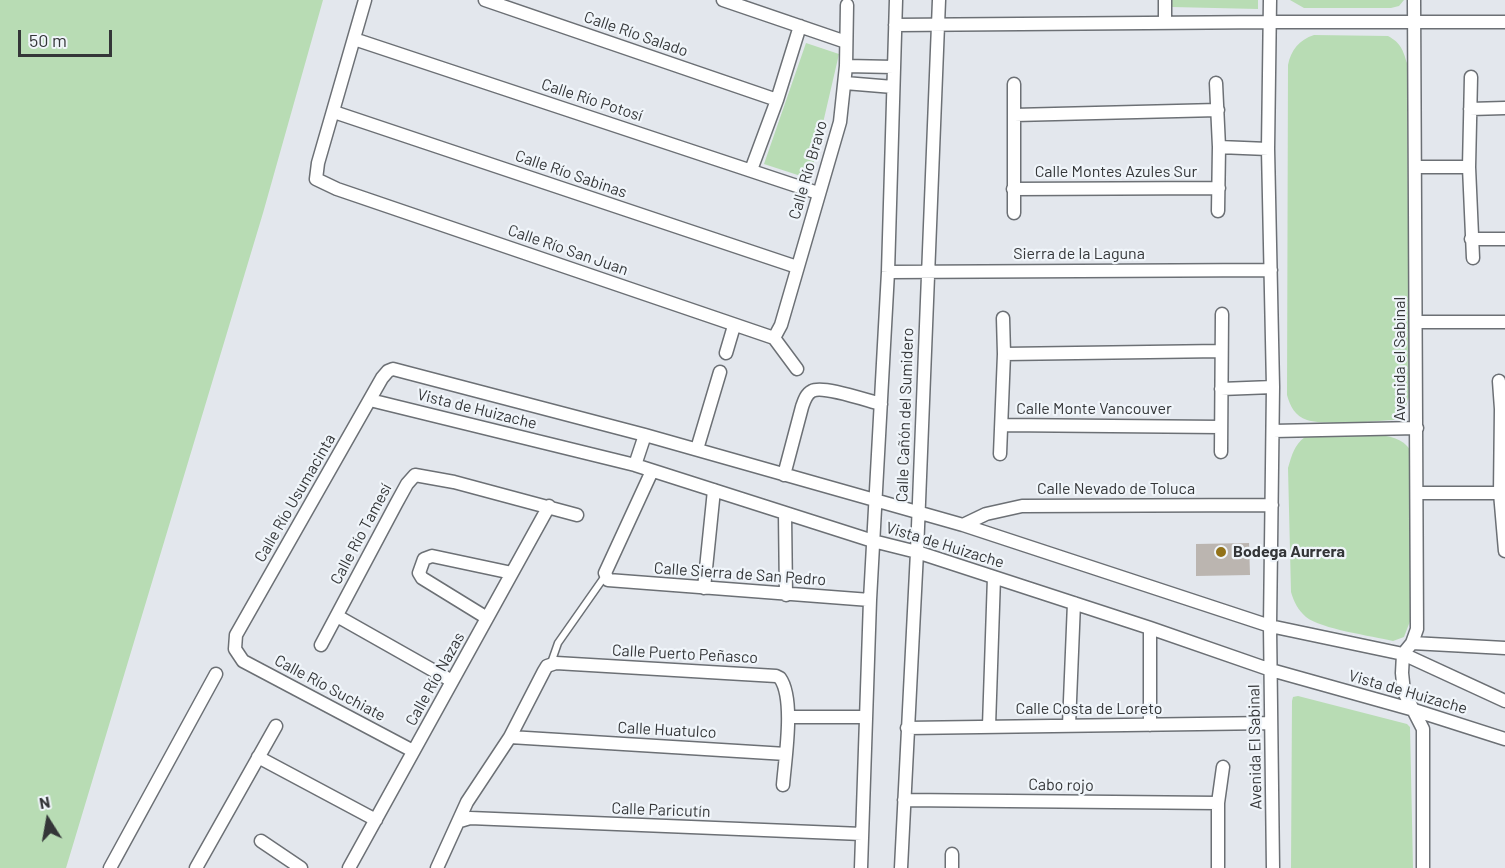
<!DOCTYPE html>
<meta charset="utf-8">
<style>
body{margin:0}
#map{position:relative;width:1505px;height:868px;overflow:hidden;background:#e3e7ed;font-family:Barlow,sans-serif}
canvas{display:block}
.north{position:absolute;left:18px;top:790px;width:60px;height:60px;-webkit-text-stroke:4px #f0f5fa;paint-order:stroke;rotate:349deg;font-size:16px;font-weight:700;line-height:24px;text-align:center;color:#343638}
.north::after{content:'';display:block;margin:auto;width:21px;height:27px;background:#343638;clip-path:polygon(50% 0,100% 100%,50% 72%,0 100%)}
.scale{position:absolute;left:18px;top:30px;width:94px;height:27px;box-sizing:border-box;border:3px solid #343638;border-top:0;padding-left:8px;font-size:18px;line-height:21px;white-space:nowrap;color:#343638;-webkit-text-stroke:4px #f0f5fa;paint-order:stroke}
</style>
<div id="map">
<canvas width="1505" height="868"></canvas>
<div class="north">N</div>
<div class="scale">50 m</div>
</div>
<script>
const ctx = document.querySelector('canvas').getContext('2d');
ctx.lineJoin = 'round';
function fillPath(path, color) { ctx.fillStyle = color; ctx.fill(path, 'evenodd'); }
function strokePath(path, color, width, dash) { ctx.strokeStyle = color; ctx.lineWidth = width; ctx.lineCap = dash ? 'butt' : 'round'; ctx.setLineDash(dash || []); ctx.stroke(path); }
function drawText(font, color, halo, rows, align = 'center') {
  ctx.font = font + ' Barlow,sans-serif'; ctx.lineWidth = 4.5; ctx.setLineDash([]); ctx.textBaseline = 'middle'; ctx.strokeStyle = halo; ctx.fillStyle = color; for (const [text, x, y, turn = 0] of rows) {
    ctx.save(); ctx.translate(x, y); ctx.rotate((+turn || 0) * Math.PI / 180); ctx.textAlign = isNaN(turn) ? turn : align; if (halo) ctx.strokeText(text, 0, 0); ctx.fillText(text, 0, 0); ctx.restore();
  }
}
const green = new Path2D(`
 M 0,0 L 323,0 L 263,213 L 66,868 L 0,868 Z
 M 1172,0 L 1258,0 L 1258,9 L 1172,7 Z
 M 1290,0 L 1404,0 L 1399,6 L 1391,8 L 1304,8 Z
 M 1314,35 L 1388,36 C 1401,43 1403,50 1407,63 L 1409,397 L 1405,409 L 1394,420 C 1373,421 1325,426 1307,420 C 1295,416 1290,406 1287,395 L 1288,65 C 1291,50 1299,40 1314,35 Z
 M 806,43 L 839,54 L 810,179 L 764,164 Z
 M 1377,435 C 1391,436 1405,439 1412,453 L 1412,616 L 1404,637 L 1393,641 C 1372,636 1321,629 1306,617 C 1298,610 1294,602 1291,592 L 1288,468 C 1292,455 1294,445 1305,437 Z
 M 1298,696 L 1407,724 L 1410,727 L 1413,868 L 1291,868 L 1292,701 L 1293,697 Z`);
const building = new Path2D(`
 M 1249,543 L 1250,575 L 1196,576 L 1196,544 Z`);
const service = new Path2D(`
 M 551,663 L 558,643 L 605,576`);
const minor = new Path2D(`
 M 365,0 L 318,163 L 316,179 L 337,189 L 774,338 L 797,369
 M 485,0 L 777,100
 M 723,0 L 846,42
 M 1165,0 L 1165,23
 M 1270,0 L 1268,149 L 1273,387 L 1270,626 L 1273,868
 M 1414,0 L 1417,629 L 1412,643 L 1403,654 L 1402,673 L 1404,692 L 1423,729 L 1423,868
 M 895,25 L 1271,22 L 1505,22
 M 354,39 L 818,193
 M 846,66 L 894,67
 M 1471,77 L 1469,167 L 1473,258
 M 845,83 L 893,87
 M 1216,83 L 1219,147 L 1218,211
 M 1470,109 L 1505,108
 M 334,112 L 797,267
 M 1014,115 L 1218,110
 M 1219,147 L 1268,149
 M 1416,167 L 1469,167
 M 751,170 L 777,100 L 800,26
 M 1013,189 L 1219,188
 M 1014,213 L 1014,84
 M 1471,239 L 1505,239
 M 888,272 L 1271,270
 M 1416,322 L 1505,322
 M 774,338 L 781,325 L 840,122 L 846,66 L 847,5
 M 726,353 L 734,326
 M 1004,354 L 1221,351
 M 1499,381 L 1501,409 L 1500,493 L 1505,551
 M 1221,389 L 1273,387
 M 370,400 L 635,465 L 873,541 L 917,552 L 1150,628 L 1271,670 L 1414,710 L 1505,739
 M 1002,425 L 1221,427
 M 1273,431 L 1417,428
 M 697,449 L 720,372
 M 1221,452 L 1222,314
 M 1000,454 L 1004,354 L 1003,318
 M 635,465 L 645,435
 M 652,471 L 605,573 L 608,580 L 870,600
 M 784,475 L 802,407 C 804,401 806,394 812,391 C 823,385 868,401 881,404
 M 1417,493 L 1505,493
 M 785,514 L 786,595
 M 963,525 L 986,514 L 1022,506 L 1272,505
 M 704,588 L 714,490
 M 337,616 L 452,681
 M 487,618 L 422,578 L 419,573 L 424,559 L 432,556 L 512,573
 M 1412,643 L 1505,648
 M 321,645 L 396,504 L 407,484 L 415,475 L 454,482 L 577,515
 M 789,717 L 865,717
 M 1069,725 L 1074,603
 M 1150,725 L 1150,628
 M 989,726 L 994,577
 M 907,728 L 1271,723
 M 510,737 L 786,754
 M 413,751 L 243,661 L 235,649 L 236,635 L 382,378 L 388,371 L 393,369 L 645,435 L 963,525 L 1270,626 L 1403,654 L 1505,701
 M 258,757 L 376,820
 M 904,800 L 1218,803
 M 460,821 L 470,818 L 862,834
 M 261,841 L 301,868
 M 110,868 L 216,674
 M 196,868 L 276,726
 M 349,868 L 549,506
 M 437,868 L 467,802 L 510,737 L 544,671 L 547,666 L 556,663 L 776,676 L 780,678 C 795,699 785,759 783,785
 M 861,868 L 870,600 L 888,272 L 896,0
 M 901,868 L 917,552 L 939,0
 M 952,868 L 952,854
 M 1218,868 L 1218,803 L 1223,767`);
const markers = [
 [1221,552,6,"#927219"]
];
const streetNames = [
 ["Calle Río Salado",636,34,19],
 ["Calle Río Potosí",592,100,18],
 ["Calle Río Bravo",808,170,-74],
 ["Calle Montes Azules Sur",1116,172],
 ["Calle Río Sabinas",571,174,19],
 ["Calle Río San Juan",568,250,19],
 ["Sierra de la Laguna",1079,254],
 ["Avenida el Sabinal",1400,359,-90],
 ["Vista de Huizache",477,409,14],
 ["Calle Monte Vancouver",1094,409],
 ["Calle Cañón del Sumidero",905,415,-88],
 ["Calle Nevado de Toluca",1116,489],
 ["Calle Río Usumacinta",295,498,-60],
 ["Calle Río Tamesí",361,534,-62],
 ["Vista de Huizache",945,545,17],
 ["Calle Sierra de San Pedro",740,574,4],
 ["Calle Puerto Peñasco",685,654,3],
 ["Calle Río Nazas",435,679,-61],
 ["Calle Río Suchiate",330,688,28],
 ["Vista de Huizache",1408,692,16],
 ["Calle Costa de Loreto",1089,709],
 ["Calle Huatulco",667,730,3],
 ["Avenida El Sabinal",1255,747,-91],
 ["Cabo rojo",1061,785,1],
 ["Calle Paricutín",661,810,2]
];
const poiNames = [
 ["Bodega Aurrera",1233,552]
];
fillPath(green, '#b8dcb4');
fillPath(building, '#bbb5b0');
strokePath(service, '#6c7075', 9);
strokePath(minor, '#6c7075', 15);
strokePath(service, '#fff', 6);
strokePath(minor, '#fff', 12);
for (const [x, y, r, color] of markers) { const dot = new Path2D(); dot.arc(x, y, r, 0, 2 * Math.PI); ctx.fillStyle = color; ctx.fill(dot); strokePath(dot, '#f0f5fa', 2); }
drawText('16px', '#343638', '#f0f5fa', streetNames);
drawText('bold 16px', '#343638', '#f0f5fa', poiNames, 'left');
</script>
